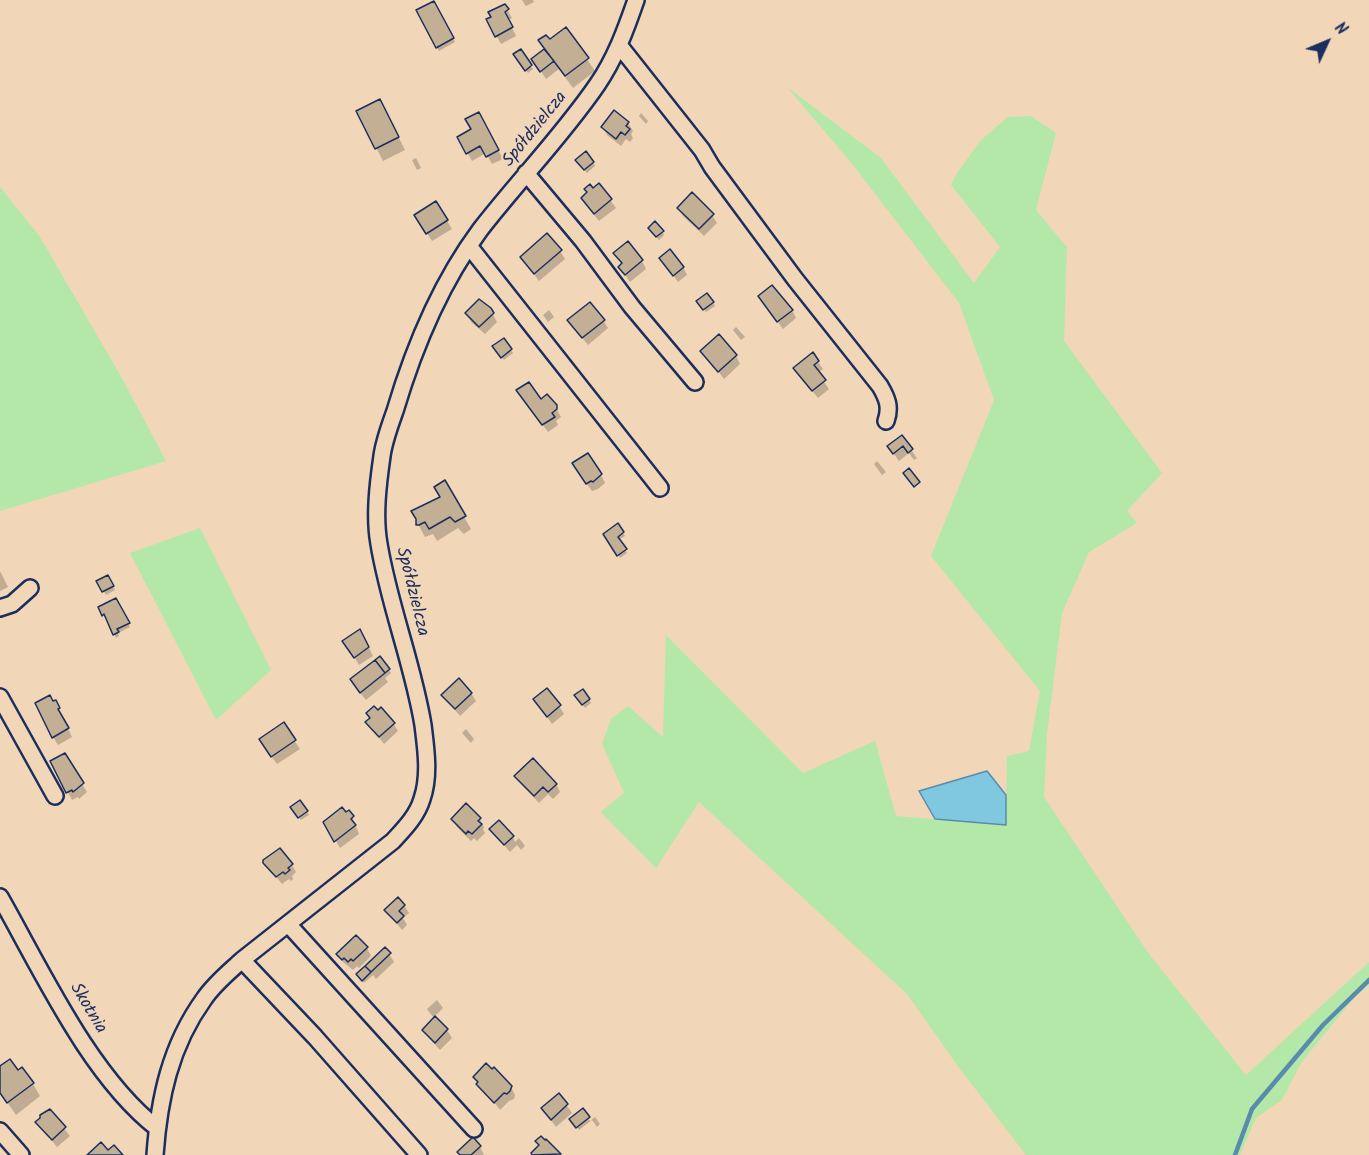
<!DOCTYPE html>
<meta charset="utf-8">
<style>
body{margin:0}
#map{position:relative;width:1369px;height:1155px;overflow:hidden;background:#f1d6b8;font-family:Kalam,sans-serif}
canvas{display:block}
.north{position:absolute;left:1297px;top:12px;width:60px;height:60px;-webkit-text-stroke:4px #f1d6b8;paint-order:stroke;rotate:46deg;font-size:16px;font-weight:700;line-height:24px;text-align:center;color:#1b2f5e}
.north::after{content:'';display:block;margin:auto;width:21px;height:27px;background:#1b2f5e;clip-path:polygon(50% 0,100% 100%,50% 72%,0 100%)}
</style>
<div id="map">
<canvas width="1369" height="1155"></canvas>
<div class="north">N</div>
</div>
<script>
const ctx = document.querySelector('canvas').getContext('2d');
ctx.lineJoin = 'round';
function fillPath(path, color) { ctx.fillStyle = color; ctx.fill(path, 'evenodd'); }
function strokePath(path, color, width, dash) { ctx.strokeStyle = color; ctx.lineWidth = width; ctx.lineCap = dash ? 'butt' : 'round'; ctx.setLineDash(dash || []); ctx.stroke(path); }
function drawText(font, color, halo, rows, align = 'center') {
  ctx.font = font + ' Kalam,sans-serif'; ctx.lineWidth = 4.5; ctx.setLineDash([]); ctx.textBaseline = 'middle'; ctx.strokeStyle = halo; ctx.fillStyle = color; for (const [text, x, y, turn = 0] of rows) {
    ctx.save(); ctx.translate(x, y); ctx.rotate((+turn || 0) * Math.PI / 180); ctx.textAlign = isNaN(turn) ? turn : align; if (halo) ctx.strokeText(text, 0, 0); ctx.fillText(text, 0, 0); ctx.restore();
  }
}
const green = new Path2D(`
 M 787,87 L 881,158 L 974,283 L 1000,247 L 951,185 L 957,173 L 981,140 L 1008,117 L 1031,116 L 1056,133 L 1036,210 L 1067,247 L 1064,341 L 1162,473 L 1127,511 L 1137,523 L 1089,552 L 1062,613 L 1047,734 L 1044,797 L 1149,954 L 1246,1075 L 1369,962 L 1369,985 L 1354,998 L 1301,1063 L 1282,1100 L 1256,1118 L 1240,1155 L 1026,1155 L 960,1069 L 907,994 L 699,802 L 656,868 L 601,812 L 624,793 L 602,744 L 611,719 L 628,706 L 663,737 L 666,635 L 803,773 L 875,741 L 896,816 L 1006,825 L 1007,756 L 1029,751 L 1040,691 L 931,556 L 994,400 L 959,303 L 853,165 Z
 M 0,187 L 40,237 L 123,380 L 166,461 L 0,511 Z
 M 200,528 L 271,670 L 216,720 L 130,553 Z`);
const water = new Path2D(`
 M 987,771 L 1006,795 L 1006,825 L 935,819 L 919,791 Z`);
const shadow = new Path2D(`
 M 522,0 L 533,0 L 534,2 L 526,6 Z
 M 433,3 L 455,42 L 439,51 L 418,11 Z
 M 505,6 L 512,18 L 508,20 L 516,36 L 501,44 L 488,20 Z
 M 566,29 L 595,71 L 573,88 L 559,69 L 546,79 L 533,59 L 545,50 L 549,41 Z
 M 520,51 L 533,69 L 528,73 L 517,58 Z
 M 358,112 L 387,114 L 405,150 L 383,161 Z
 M 641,113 L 648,121 L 646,124 L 639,116 Z
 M 478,114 L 503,159 L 492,164 L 486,153 L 472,161 L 459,138 L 473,130 Z
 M 628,123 L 633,131 L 631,134 L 633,138 L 630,142 L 626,139 L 621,146 L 607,135 L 603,127 Z
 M 416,158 L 421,168 L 417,170 L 412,160 Z
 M 593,162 L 595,166 L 587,173 L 579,164 Z
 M 599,185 L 616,208 L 599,221 L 587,206 L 593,190 Z
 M 436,203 L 452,229 L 432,241 L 421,224 Z
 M 679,208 L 712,215 L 717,223 L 704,236 L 683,216 Z
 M 662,231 L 664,235 L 659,240 L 652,232 Z
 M 560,251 L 565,259 L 539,281 L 521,257 Z
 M 615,254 L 642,261 L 646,269 L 630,282 L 620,267 L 622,264 Z
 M 661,258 L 683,267 L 687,275 L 678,282 Z
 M 713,302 L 715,306 L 706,312 L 700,305 Z
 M 764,304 L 792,310 L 796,318 L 783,329 Z
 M 490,309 L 497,322 L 485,334 L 471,322 L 467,314 Z
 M 549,310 L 554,317 L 548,322 L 543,315 Z
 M 603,320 L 608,328 L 588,345 L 569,321 Z
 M 736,327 L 745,337 L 741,340 L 733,330 Z
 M 503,340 L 513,353 L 504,360 L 496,350 Z
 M 702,351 L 736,356 L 740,364 L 724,379 Z
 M 818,362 L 823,369 L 818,373 L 829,389 L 818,398 L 800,376 Z
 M 523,398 L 540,401 L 555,406 L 561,417 L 556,421 L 558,425 L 548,432 Z
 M 902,437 L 917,458 L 914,460 L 909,453 L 899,461 L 889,447 Z
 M 877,461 L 886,472 L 882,475 L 874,464 Z
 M 578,472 L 601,475 L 605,483 L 598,489 L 592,491 Z
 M 444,482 L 471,529 L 464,534 L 458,528 L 437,541 L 433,534 L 425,537 L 418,524 L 442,498 Z
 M 618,525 L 625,536 L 619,540 L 627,553 L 620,558 L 605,534 Z
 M 0,571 L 8,587 L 0,591 Z
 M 107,577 L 115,590 L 106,595 L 98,581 Z
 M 115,600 L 130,627 L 118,633 L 119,636 L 116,638 L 107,617 L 105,618 L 100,608 Z
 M 364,638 L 373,656 L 359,665 L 349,649 Z
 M 380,658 L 391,673 L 385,678 L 388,682 L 366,700 L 356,688 Z
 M 471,693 L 476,701 L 460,716 L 443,696 Z
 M 578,699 L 589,699 L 591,703 L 585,708 Z
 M 535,700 L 559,706 L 564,714 L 552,724 Z
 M 55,702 L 72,737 L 58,745 L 53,737 L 53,703 Z
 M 367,722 L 393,723 L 398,731 L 384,744 Z
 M 283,724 L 300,749 L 277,764 L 265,748 Z
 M 466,729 L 474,739 L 471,743 L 462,733 Z
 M 64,755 L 87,792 L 79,799 L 78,797 L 72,800 L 52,762 Z
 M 516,777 L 556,784 L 560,792 L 553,799 L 548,794 L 539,803 L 521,784 Z
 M 466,806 L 480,819 L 484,827 L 483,829 L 485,833 L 477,841 L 474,838 L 471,841 L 457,827 L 453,819 Z
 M 294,810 L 307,812 L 309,815 L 301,820 Z
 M 352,817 L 359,834 L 340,848 L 325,822 Z
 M 491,830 L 513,837 L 515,842 L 519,838 L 525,846 L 521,850 L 517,845 L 510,852 Z
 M 265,863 L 292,865 L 296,872 L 292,876 L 293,879 L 291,881 L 289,879 L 282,884 Z
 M 404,905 L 409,913 L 403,918 L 407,925 L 402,930 L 386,910 Z
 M 367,948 L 371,956 L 359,968 L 357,966 L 353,970 L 343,962 L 338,954 Z
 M 389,954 L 394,962 L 376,979 L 373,975 L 364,983 L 358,975 Z
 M 437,1000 L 443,1008 L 434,1017 L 447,1030 L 452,1038 L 440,1050 L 429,1038 L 424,1030 L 435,1019 L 429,1012 L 427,1009 Z
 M 0,1068 L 33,1084 L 40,1096 L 16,1115 L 0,1092 Z
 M 475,1077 L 511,1087 L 515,1095 L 514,1099 L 509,1101 L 500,1110 Z
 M 559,1095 L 572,1113 L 556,1127 L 543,1109 Z
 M 50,1111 L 70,1136 L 57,1147 L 37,1122 Z
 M 583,1111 L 590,1121 L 595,1117 L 600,1124 L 597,1127 L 592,1120 L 579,1130 L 573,1122 Z
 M 480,1147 L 484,1155 L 461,1155 Z`);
const stream = new Path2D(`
 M 1235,1155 L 1252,1109 L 1323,1025 L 1369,980`);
const building = new Path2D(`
 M 434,1 L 454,38 L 436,48 L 416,10 Z
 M 505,4 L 509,9 L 505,12 L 513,27 L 495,37 L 486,19 L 491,17 L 488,12 Z
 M 566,27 L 589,58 L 565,76 L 538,40 L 546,35 L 550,39 Z
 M 521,49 L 532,65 L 525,71 L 513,54 Z
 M 544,49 L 554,61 L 540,72 L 531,59 Z
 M 380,99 L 399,137 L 375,149 L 356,111 Z
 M 614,110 L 629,122 L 626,126 L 630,129 L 625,135 L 621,132 L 616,139 L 601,127 Z
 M 479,112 L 499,150 L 486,157 L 480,146 L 466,154 L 457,137 L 471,129 L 465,119 Z
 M 586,151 L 594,162 L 584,170 L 575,160 Z
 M 599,183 L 612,199 L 594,214 L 581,198 L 587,192 L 584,189 L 590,184 L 593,188 Z
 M 692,192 L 714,214 L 699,229 L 677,208 Z
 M 436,201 L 448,220 L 426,234 L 414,215 Z
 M 655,221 L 664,231 L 656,237 L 648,228 Z
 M 547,233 L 562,250 L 534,274 L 520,257 Z
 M 628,241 L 643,260 L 625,275 L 618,267 L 622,263 L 613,253 Z
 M 670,249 L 684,267 L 673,276 L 659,258 Z
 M 772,285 L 793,310 L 777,322 L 758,296 Z
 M 707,293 L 714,302 L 703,310 L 696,301 Z
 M 479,299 L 491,308 L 494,313 L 479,327 L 465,313 Z
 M 590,302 L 605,320 L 582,338 L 567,320 Z
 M 719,334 L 737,355 L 718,372 L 700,351 Z
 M 504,338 L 512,349 L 501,358 L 492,346 Z
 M 813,352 L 819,361 L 814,365 L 826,380 L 812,391 L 793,368 Z
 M 529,382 L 541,399 L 547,394 L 557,405 L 557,409 L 552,413 L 555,417 L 542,425 L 516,390 Z
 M 902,435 L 913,449 L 908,453 L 903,446 L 893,454 L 887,446 Z
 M 588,453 L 602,474 L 593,482 L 591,481 L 586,484 L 572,463 Z
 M 909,468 L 920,482 L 914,487 L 903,473 Z
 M 445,480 L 466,516 L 455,522 L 450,517 L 429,529 L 425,522 L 419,525 L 416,525 L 416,519 L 411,511 L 440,497 L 434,487 Z
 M 618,523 L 624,532 L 618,537 L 627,549 L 617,556 L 603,534 Z
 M 108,575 L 114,586 L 102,592 L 96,581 Z
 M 116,598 L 130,623 L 117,629 L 119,632 L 113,635 L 104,614 L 102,616 L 98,607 Z
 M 360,629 L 369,647 L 354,658 L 342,641 Z
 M 380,656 L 390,669 L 385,673 L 375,660 Z
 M 375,660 L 385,673 L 360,693 L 350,679 Z
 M 459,678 L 472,693 L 455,709 L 441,695 Z
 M 547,688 L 561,705 L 547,717 L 533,699 Z
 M 583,689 L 590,699 L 582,705 L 574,695 Z
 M 50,695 L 53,701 L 56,700 L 60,708 L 58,709 L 69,728 L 52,738 L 35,703 Z
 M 374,706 L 378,710 L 381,707 L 395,723 L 379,737 L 365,722 L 370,718 L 366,713 Z
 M 284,722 L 296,740 L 271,757 L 259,739 Z
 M 65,753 L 84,783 L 73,792 L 72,790 L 66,793 L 50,761 Z
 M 533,758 L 557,784 L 548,792 L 543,787 L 534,796 L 514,776 Z
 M 300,800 L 308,811 L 298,818 L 290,807 Z
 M 466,803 L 481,818 L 478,821 L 482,824 L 472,834 L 468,831 L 466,834 L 451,819 Z
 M 342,807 L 346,812 L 349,810 L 354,816 L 351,819 L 356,825 L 334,842 L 323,822 Z
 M 499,820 L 514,836 L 504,845 L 489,829 Z
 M 280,848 L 293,864 L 288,868 L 290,870 L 285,874 L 283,872 L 276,877 L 263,863 L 263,860 Z
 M 398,897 L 405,905 L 399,911 L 404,916 L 397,923 L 384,910 Z
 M 356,935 L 368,947 L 353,961 L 351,959 L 348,962 L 344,958 L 342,960 L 336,954 Z
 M 385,947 L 391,953 L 371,972 L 365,966 Z
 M 365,966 L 371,972 L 362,981 L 356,974 Z
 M 435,1016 L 448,1029 L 435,1043 L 422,1030 Z
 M 10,1059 L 18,1070 L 22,1067 L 34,1083 L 7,1103 L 0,1093 L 0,1066 Z
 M 486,1063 L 492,1069 L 494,1067 L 512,1086 L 510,1091 L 507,1094 L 504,1093 L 494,1103 L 476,1084 L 478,1082 L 473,1077 Z
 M 559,1093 L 568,1104 L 551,1120 L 541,1108 Z
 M 583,1108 L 590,1117 L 576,1128 L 569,1119 Z
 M 50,1109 L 66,1127 L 52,1140 L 35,1122 L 40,1118 L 40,1115 Z
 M 541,1136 L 545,1140 L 546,1139 L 561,1154 L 532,1155 L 531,1153 L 539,1145 L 535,1141 Z
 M 473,1137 L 481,1146 L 471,1155 L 460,1155 L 457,1152 Z
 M 101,1142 L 108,1150 L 114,1145 L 123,1155 L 87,1155 Z`);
const minor = new Path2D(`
 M 619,45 L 702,150 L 712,167 L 795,279 L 880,386 C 887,398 891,407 886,421
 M 526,173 L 583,241 L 632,307 L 695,382
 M 469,246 L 660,488
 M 0,608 L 12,604 L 30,588
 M 0,697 L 55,796
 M 0,897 C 42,971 90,1076 157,1128
 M 288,924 L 474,1129
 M 242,960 L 315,1037 L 419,1155
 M 0,1131 L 21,1155
 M 155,1155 C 159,1099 170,1046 204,999 C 214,984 229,972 242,960 L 393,841 C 404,829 417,816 422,799 C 430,776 426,749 423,725 C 413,664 389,605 379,544 C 374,516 378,484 382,456 C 384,441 390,425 395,411 C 414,347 440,284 480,230 C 518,181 562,136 597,85 C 615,59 626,29 636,0`);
const streetNames = [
 ["Spółdzielcza",536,130,-51],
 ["Spółdzielcza",411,592,76],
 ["Skotnia",87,1009,59]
];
fillPath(green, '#b4e8a9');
fillPath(water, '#80c8e0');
strokePath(water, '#588bac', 1.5);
fillPath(shadow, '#0003');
strokePath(stream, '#588bac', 4.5);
fillPath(building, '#c3b094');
strokePath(building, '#1b2f5e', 1.5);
strokePath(minor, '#1b2f5e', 20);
strokePath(minor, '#f1d6b8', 15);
drawText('18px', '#1b2f5e', '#f1d6b8', streetNames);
</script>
